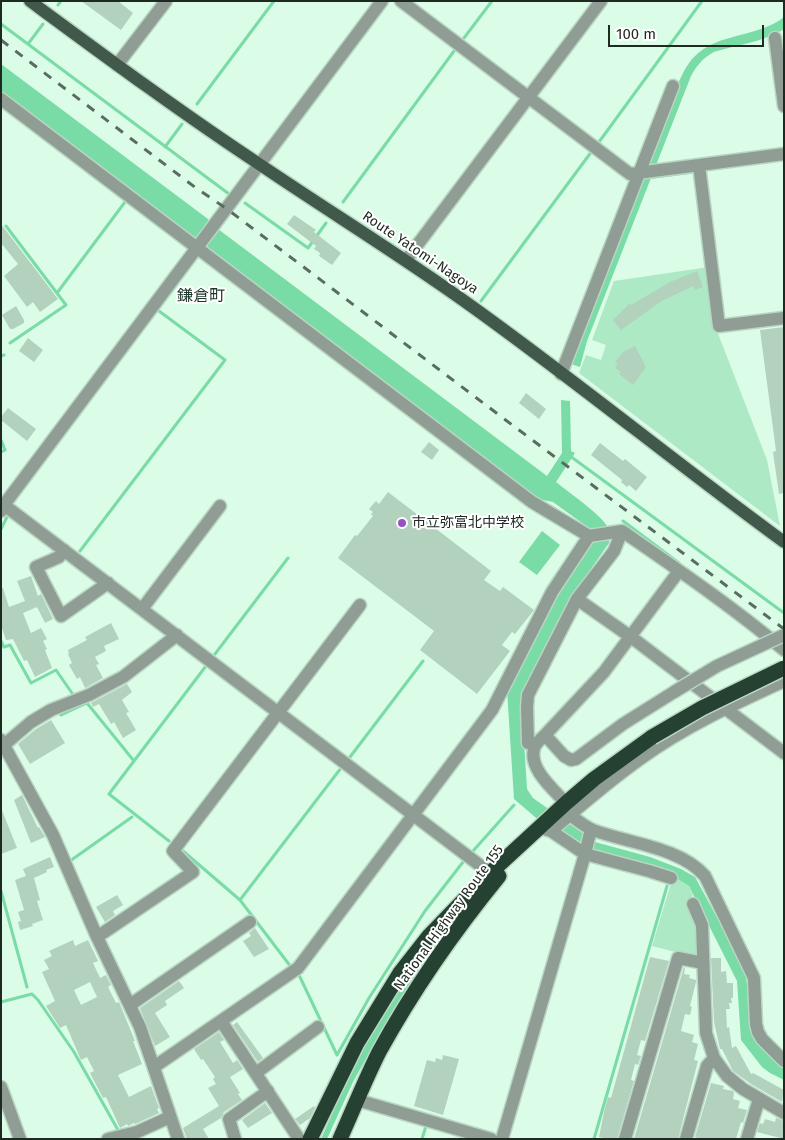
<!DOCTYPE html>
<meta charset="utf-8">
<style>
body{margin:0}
#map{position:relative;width:785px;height:1140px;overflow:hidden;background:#dbfce7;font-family:"Fira Sans",sans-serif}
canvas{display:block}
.frame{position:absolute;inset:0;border:2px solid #1d2921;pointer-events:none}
.scale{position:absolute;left:608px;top:25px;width:156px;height:22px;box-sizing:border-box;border:2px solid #1d2921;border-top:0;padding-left:6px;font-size:15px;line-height:18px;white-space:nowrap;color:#1d2921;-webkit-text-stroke:4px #fff;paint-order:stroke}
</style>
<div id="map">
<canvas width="785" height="1140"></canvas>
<div class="frame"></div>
<div class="scale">100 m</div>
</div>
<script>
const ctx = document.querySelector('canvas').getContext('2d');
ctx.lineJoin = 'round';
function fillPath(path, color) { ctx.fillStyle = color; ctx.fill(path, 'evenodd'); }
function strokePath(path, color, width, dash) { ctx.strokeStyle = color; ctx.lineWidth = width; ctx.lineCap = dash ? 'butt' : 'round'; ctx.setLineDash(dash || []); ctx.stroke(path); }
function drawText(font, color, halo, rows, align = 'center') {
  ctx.font = font + ' "Fira Sans","Noto Sans JP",sans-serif'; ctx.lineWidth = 4; ctx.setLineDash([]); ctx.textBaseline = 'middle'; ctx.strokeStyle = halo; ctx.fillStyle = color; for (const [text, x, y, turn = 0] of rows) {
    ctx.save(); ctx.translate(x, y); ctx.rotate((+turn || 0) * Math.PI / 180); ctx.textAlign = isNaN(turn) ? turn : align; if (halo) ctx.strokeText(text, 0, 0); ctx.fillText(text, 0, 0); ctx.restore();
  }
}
const green = new Path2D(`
 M 709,267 L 717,331 L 767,460 L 780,526 L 579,373 L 586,355 L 601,360 L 606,345 L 592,340 L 614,281 Z
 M 676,878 L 689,886 L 693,895 L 687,903 L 695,925 L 698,954 L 695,957 L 652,946 L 671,883 Z`);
const water = new Path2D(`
 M 784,17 L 784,29 C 764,42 736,45 714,52 C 703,58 697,65 691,76 L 587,341 L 580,367 L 571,364 C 601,284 630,204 662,125 C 670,106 680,71 694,57 C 718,32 758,38 784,17 Z
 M 1,64 L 208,219 L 210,223 L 547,476 L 562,453 L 561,400 L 570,401 L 571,451 L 575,453 L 556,482 C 568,492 608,519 610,532 C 611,536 609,540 609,543 L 568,602 L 521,694 L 527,789 L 533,798 L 595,842 L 650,857 L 681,869 L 695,877 L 745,969 L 754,1037 L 767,1054 L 784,1067 L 784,1080 L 770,1073 L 762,1067 L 741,1040 L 737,981 L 689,886 L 676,878 L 592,851 L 542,823 L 514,799 L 507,690 L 557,593 L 593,531 L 553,502 L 538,499 L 1,93 Z
 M 542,531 L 560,545 L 537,575 L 519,562 Z
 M 418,961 L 422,964 L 384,1026 L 353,1082 L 327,1139 L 321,1139 L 348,1078 L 378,1022 Z`);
const stream = new Path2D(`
 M 58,5 L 61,1
 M 1,24 L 229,194
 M 464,38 L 492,1
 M 28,44 L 43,24
 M 197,104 L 274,1
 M 599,142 L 702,1
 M 165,147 L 182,124
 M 647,178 L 693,172
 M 343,202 L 457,47
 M 245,203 L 308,248 L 326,223
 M 6,226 L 66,305 L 10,343
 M 57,293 L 125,202
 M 481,301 L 592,151
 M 1,356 L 4,355
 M 1,440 L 5,450 L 1,452
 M 570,456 L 784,613
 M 623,521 L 679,563
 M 1,529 L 8,515 L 10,517
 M 80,551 L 225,360 L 159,311
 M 1,641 L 4,647 L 10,645 L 31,683 L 56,670 L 74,696
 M 215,654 L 288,558
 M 61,715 L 87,703 L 134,761
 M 350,757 L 423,661
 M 169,841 L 109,794 L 206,666
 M 183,851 L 240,900 L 291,967
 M 473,851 L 514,805
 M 70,861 L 132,817
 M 1,891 L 27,987
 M 240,900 L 341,768
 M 299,975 L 337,1055 L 369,998 L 425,911 L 463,862
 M 1,1002 L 32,994 L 38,1000 L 74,1052 L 118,1130
 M 422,1139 L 426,1126
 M 594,1139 L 667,886`);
const building = new Path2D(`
 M 81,1 L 118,1 L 133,13 L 121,30 Z
 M 294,215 L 316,230 L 314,232 L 341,253 L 332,265 L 319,256 L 320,253 L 314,249 L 316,246 L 287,224 Z
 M 1,224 L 58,299 L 40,312 L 33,302 L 27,307 L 4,276 L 18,264 L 1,243 Z
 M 697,271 L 703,287 L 695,290 L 693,286 L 660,302 L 621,330 L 613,320 L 630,303 L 631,305 L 670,282 Z
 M 16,306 L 24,320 L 24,323 L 13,329 L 10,329 L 2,315 Z
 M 784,327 L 784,493 L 779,494 L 773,452 L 776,451 L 760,330 Z
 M 28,338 L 43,350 L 34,362 L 19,351 Z
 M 635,346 L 646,367 L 633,385 L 619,374 L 621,372 L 615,368 L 618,364 L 615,362 L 623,352 Z
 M 526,393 L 546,409 L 539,419 L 519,403 Z
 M 8,408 L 36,429 L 27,441 L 1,420 L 1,417 Z
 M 429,442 L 439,450 L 432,460 L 421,452 Z
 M 600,443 L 623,461 L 625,459 L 647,477 L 636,491 L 629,485 L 627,487 L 621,482 L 622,480 L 591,455 Z
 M 388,492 L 491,571 L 484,580 L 500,591 L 503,587 L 534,610 L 515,634 L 512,632 L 502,645 L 510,651 L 477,694 L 420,650 L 434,631 L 338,558 L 355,535 L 357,536 L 373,516 L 371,514 L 373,512 L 369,509 L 376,501 L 379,504 Z
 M 31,576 L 38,596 L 41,594 L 53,619 L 45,623 L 37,607 L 23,613 L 31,633 L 41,628 L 47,639 L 43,641 L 47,649 L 45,650 L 52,668 L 35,677 L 27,660 L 24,661 L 13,639 L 6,640 L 1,625 L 1,588 L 3,588 L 9,607 L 25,601 L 17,581 Z
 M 111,623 L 119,639 L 104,646 L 106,651 L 95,657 L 99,664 L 96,665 L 103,678 L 85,688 L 80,677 L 77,679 L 69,665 L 72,663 L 68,654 L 69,653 L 68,650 L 87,640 L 85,637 Z
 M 127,684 L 132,692 L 122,700 L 129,712 L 126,713 L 136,730 L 123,738 L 114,722 L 111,724 L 99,704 L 93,707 L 91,703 Z
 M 51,720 L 65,743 L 30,764 L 18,744 L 36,729 Z
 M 22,795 L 38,828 L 39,827 L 45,837 L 31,843 L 14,800 Z
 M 1,808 L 17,848 L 1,854 Z
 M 50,857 L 54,867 L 46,870 L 47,872 L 34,878 L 40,900 L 37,901 L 43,920 L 32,924 L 33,926 L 20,930 L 18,922 L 21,921 L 18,912 L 24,910 L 15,880 L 26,876 L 23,869 Z
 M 117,895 L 123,905 L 113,911 L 115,915 L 105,922 L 96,907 Z
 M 255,928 L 269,949 L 254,957 L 243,941 L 251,936 L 249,933 Z
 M 73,940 L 75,946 L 88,940 L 98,961 L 93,963 L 100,978 L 106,975 L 111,985 L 108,987 L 116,1003 L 119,1002 L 135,1041 L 133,1041 L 142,1064 L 118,1075 L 129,1097 L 151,1086 L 159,1108 L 157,1109 L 159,1113 L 135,1124 L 134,1123 L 128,1126 L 127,1124 L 120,1128 L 106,1097 L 103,1098 L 90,1073 L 94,1071 L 87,1057 L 81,1060 L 66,1025 L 60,1028 L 46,1006 L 55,1001 L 42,972 L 49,969 L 44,960 L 52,956 L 49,951 ZM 90,982 L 97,997 L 81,1005 L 74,990 Z
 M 650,957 L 669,961 L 645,1041 L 641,1040 L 637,1055 L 641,1056 L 638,1065 L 635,1064 L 631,1080 L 634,1081 L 617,1139 L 607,1139 L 599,1137 L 604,1112 L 608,1097 L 611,1098 Z
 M 711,958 L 721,958 L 721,972 L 726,971 L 727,983 L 733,983 L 733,998 L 731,998 L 732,1003 L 729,1003 L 730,1009 L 726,1009 L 727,1028 L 729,1027 L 732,1048 L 736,1046 L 751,1074 L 753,1073 L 784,1090 L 782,1102 L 751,1084 L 733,1071 L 722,1049 L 720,1049 L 714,1022 Z
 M 684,967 L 685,968 L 684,974 L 690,975 L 689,978 L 696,980 L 696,982 L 690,1006 L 692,1007 L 690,1015 L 685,1014 L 681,1031 L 694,1035 L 692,1042 L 698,1044 L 694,1060 L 698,1061 L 678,1139 L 634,1139 Z
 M 179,981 L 184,988 L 165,1001 L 167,1005 L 155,1013 L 170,1037 L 155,1046 L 140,1008 Z
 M 237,1022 L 263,1058 L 258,1062 L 233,1025 Z
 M 219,1032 L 224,1040 L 220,1042 L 233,1063 L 237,1060 L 243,1069 L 230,1077 L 240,1093 L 238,1094 L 242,1100 L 224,1112 L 221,1118 L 203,1129 L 209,1139 L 187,1139 L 183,1128 L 219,1106 L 208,1088 L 216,1084 L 213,1079 L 215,1077 L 203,1059 L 201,1060 L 194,1049 Z
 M 443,1055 L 459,1059 L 443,1115 L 414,1106 L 427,1060 L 435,1062 L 436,1058 L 442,1060 Z
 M 711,1083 L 724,1086 L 723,1089 L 733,1091 L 734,1093 L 733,1099 L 740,1101 L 738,1108 L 747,1110 L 743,1123 L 741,1122 L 736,1139 L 700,1139 L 695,1137 Z
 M 265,1103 L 272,1113 L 248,1128 L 242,1120 Z
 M 314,1106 L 315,1108 L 310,1118 L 300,1125 L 295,1119 Z
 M 776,1118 L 784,1121 L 784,1139 L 757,1132 L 760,1123 L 763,1124 L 765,1119 L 775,1122 Z`);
const minor = new Path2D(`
 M 401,1 L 630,174 L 784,154
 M 775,38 L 784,106
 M 117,65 L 166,1
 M 1,99 L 532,502 L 589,536
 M 699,165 L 719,326 L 784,318
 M 406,260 L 601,1
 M 561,374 L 673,86
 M 4,505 L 490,873
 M 1,511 L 4,505 L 382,1
 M 622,531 L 614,551 L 577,599 L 631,637 L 784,753
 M 64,550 L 59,557 L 36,567 L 61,616 L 108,583
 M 142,609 L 220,506
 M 545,735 L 604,672 L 679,571
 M 1,740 L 53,835 L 97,937 L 140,1027 L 178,1139
 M 4,745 L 31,722 L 51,710 L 89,695 L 123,677 L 177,635
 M 535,745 L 528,743 L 527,707 L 528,695 L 577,599
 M 566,803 C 554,790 526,767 535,746 C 537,742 542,738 545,735 L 564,756 L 571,760 L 576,759 L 623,724 L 674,692
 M 570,815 C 577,820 585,827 593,830 C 627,843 680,847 705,876 L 754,978 L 756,1024 L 758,1032 L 762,1039 L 784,1061
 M 544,829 L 551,831 L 585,854 L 649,871 L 671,878
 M 551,831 C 580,806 609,781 640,759 C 684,727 734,704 784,681
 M 693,904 L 702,925 L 706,1033 L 714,1058
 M 97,937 L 193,872 L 173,851 L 360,605
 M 130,1005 L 250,922
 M 221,1021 L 299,1139
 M 154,1067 L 298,968 L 492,710 L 552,592 L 589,536 L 622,531 C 677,569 733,607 784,650
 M 256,1073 L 318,1027
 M 1,1087 L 20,1139
 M 357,1100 L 491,1139
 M 108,1139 L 137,1132 L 170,1117
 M 235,1139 L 229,1119 L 268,1091
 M 502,1139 L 585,854 L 591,829
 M 625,1139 L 678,958 L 703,963
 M 686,1139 L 707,1066 L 714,1058 L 727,1076 L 743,1089 L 784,1113
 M 747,1139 L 759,1099`);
const major = new Path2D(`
 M 30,1 C 106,57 183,114 262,166 C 330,212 400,255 467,303 C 575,380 677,464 784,542`);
const highway = new Path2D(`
 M 310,1139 L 357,1043 L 400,973 L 429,936 L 490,873 L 566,803 L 594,779 L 652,737
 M 340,1139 C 353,1110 365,1080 379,1052 C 413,990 454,931 499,876`);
const rail = new Path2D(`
 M 1,40 L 196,188 L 227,209 L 503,418 L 784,629`);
const minorBridge = new Path2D(`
 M 674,692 L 717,666 L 784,635`);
const highwayBridge = new Path2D(`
 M 652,737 L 702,708 L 784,668`);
const markers = [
 [402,523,5,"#9552c7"]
];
const streetNames = [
 ["Route Yatomi-Nagoya",420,253,34],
 ["National Highway Route 155",449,918,-54]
];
const poiNames = [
 ["市立弥富北中学校",412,523]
];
const quarterNames = [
 ["鎌倉町",201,297]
];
fillPath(green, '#ade9c5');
fillPath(water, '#79dba5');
strokePath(stream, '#79dba5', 3);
fillPath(building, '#b2d2be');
strokePath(minor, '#b9d6c3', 15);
strokePath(major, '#b9d6c3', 15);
strokePath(highway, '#b9d6c3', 18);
strokePath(minor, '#909d95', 12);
strokePath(major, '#41594a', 12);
strokePath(highway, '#254131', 15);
strokePath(rail, '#596c5f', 3, [9, 9]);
strokePath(minorBridge, '#b9d6c3', 15, []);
strokePath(highwayBridge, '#b9d6c3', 18, []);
strokePath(minorBridge, '#909d95', 12);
strokePath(highwayBridge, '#254131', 15);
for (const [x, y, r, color] of markers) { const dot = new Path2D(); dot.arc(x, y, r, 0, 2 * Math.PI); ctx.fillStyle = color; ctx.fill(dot); strokePath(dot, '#fff', 2); }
drawText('14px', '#1d2921', '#fff', streetNames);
drawText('14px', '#1d2921', '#fff', poiNames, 'left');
drawText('16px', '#1b3627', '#fff', quarterNames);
</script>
